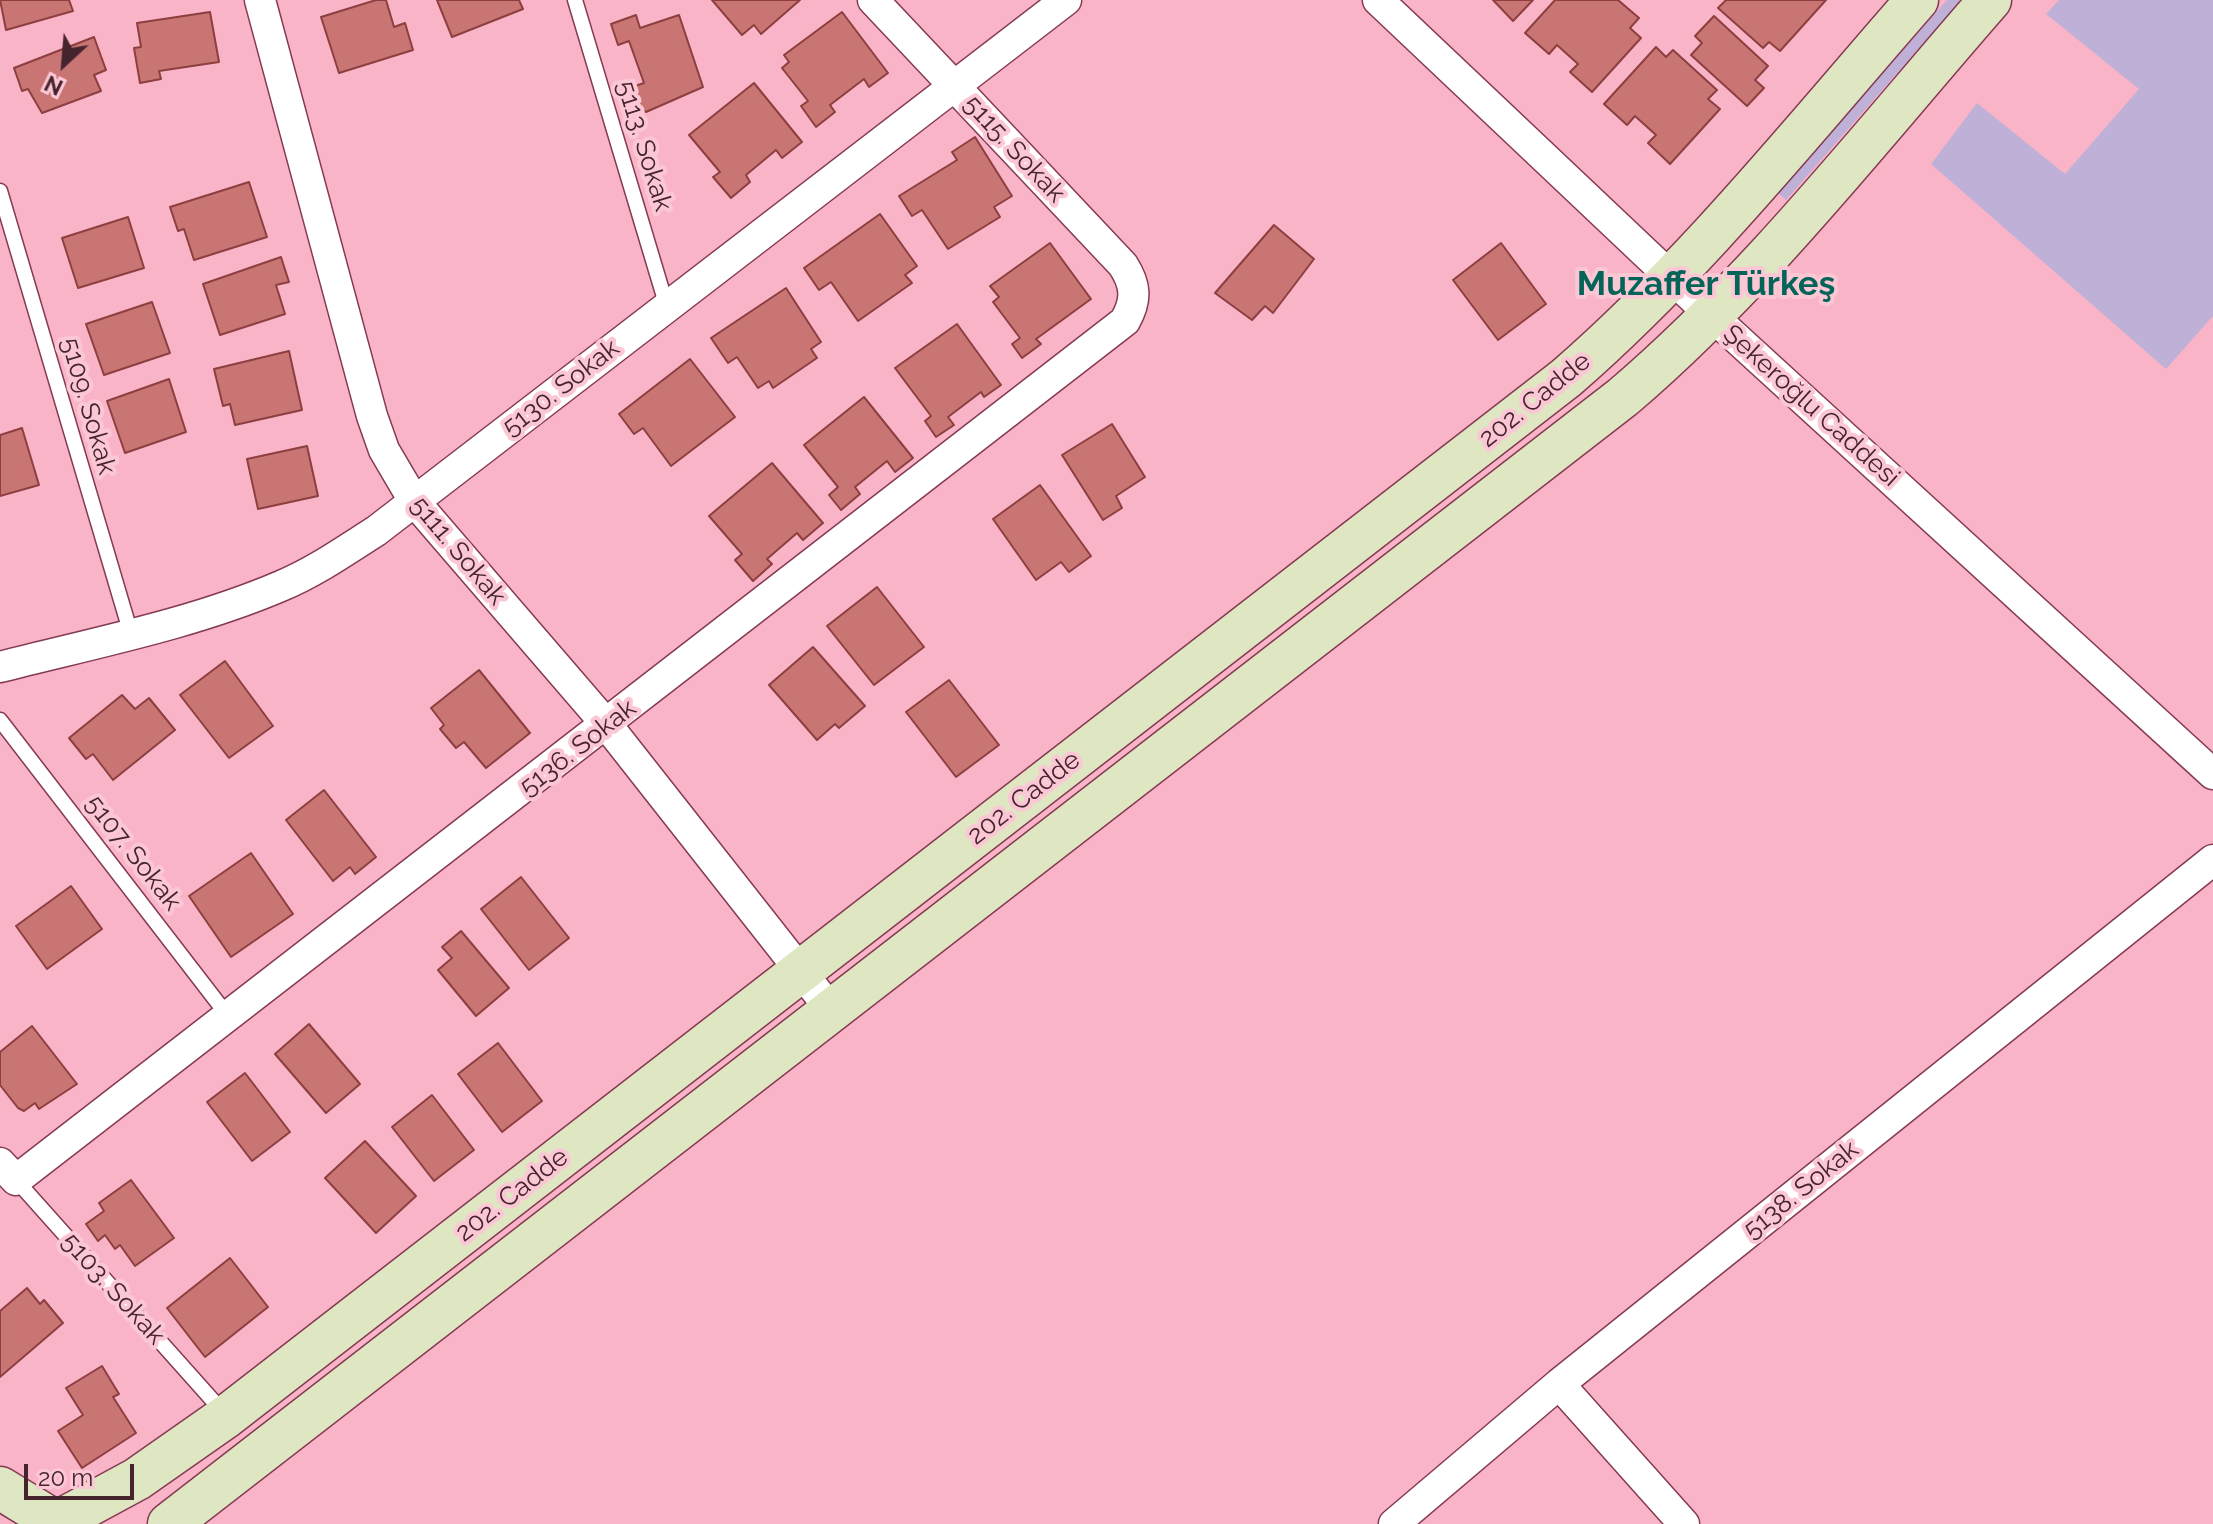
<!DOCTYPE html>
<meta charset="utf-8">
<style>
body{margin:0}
#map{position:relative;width:2213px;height:1524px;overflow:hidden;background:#fab4c7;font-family:Raleway,sans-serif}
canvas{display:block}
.north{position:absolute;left:24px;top:24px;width:80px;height:80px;-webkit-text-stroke:6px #fcc7d5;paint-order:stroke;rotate:206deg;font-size:22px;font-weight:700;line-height:32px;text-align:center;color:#46242e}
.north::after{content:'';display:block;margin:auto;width:28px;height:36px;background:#46242e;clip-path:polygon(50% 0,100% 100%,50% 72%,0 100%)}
.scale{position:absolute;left:24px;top:1464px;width:110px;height:36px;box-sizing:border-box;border:4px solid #46242e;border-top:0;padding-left:10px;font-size:24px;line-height:28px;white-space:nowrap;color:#46242e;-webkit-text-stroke:6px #fcc7d5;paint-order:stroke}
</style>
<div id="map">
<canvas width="2213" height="1524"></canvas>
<div class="north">N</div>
<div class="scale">20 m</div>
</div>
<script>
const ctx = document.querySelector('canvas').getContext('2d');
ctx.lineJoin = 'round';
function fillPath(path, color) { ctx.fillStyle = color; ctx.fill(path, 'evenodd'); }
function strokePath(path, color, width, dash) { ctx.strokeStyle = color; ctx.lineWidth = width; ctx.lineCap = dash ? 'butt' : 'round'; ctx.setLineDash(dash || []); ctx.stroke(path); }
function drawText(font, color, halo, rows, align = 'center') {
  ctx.font = font + ' Raleway,sans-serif'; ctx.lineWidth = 8; ctx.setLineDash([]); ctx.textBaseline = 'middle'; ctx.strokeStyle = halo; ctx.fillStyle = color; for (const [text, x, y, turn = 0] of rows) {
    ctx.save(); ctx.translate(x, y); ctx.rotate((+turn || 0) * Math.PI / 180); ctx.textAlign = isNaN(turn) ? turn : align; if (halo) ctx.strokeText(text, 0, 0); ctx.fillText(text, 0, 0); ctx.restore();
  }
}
const green = new Path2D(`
 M 1947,0 L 1961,0 L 1786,200 L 1778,193 Z
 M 2059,0 L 2213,0 L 2213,316 L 2166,369 L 1931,164 L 1977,103 L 2065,174 L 2139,89 L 2046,14 Z`);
const building = new Path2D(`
 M 0,0 L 69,0 L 73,11 L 6,30 Z
 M 376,0 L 386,0 L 394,27 L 405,23 L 413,50 L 339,73 L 321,17 Z
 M 437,0 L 519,0 L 523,9 L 452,37 Z
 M 712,0 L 800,0 L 761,34 L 754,25 L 742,35 Z
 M 1493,0 L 1533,0 L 1513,21 Z
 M 1555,0 L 1618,0 L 1639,18 L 1630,28 L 1641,38 L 1592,92 L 1570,72 L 1578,64 L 1557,45 L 1549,54 L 1525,33 Z
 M 1726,0 L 1826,0 L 1780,51 L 1769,42 L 1763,48 L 1718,8 Z
 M 210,12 L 219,62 L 159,71 L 161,79 L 140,83 L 134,48 L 141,47 L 137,23 Z
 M 842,12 L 888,73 L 869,87 L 864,79 L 830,105 L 835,112 L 816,127 L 801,106 L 808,101 L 782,68 L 789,62 L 784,55 Z
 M 636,15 L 640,28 L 679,15 L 703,87 L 646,112 L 640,107 L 632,87 L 644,83 L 629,41 L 618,45 L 611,24 Z
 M 1714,16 L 1768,66 L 1755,80 L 1764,88 L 1747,106 L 1691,55 L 1702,43 L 1695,36 Z
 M 94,37 L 106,70 L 94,75 L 101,91 L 42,113 L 28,89 L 22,91 L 14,68 Z
 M 1656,47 L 1666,57 L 1673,50 L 1717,90 L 1708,99 L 1720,109 L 1670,164 L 1648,143 L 1656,135 L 1635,116 L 1627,125 L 1604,104 Z
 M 754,83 L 802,142 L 782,158 L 776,150 L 746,175 L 750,182 L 731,198 L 713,177 L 720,172 L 689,135 Z
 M 975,137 L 1012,196 L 994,207 L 1000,217 L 948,249 L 922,210 L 912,216 L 899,196 L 957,160 L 952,152 Z
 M 249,182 L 267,237 L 194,260 L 184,229 L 178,231 L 170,207 Z
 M 880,214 L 917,266 L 905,275 L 912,283 L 858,321 L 831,282 L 819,290 L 804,268 Z
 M 128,217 L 144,268 L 78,288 L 62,238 Z
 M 1274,225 L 1314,259 L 1273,313 L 1265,306 L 1252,320 L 1215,293 Z
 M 1050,243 L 1091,299 L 1036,339 L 1041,344 L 1022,358 L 1012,344 L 1020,338 L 993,302 L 999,297 L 990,286 Z
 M 1501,243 L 1546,304 L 1498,340 L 1453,280 Z
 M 281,257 L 289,282 L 276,285 L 285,314 L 220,335 L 203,284 Z
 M 786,288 L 821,342 L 811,349 L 817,358 L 773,388 L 769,381 L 758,388 L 737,357 L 728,363 L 711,338 Z
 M 152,302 L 170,353 L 104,375 L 86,324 Z
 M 957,324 L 1001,385 L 984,397 L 981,392 L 948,417 L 954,425 L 936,437 L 925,421 L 931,416 L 895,368 Z
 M 289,351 L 302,410 L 235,425 L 230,404 L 223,406 L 214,369 Z
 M 690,359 L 735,417 L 671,466 L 643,428 L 634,434 L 619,414 Z
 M 169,379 L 186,432 L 125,453 L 107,401 Z
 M 864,397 L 913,458 L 895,472 L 887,461 L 855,487 L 860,494 L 841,510 L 829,495 L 838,487 L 804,445 Z
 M 1112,424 L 1145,477 L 1116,496 L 1122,508 L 1103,520 L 1062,455 Z
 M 22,428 L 39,485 L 0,496 L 0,435 Z
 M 307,446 L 318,496 L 258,509 L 247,459 Z
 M 772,463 L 823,523 L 803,540 L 797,533 L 767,559 L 772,564 L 753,581 L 735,560 L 742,554 L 709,516 Z
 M 1040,485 L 1091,556 L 1069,572 L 1061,562 L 1036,580 L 993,519 Z
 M 877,587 L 924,647 L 874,685 L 827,626 Z
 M 813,647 L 865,706 L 839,728 L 835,724 L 817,740 L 769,685 Z
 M 225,661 L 273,726 L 229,758 L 180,695 Z
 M 479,670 L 530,733 L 486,768 L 464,742 L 456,748 L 440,729 L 444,725 L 431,708 Z
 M 949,680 L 999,745 L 956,777 L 906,712 Z
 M 122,695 L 135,709 L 149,698 L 175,730 L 113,780 L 93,754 L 86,759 L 69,738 Z
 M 324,790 L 376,857 L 355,874 L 350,867 L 333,881 L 286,820 Z
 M 251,853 L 293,914 L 231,957 L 189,896 Z
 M 521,877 L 569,938 L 529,970 L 481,909 Z
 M 71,886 L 102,929 L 47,969 L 16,926 Z
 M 461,931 L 509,988 L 476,1016 L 438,970 L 452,958 L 442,947 Z
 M 309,1024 L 360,1084 L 326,1113 L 275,1054 Z
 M 32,1026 L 77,1084 L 39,1109 L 35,1103 L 24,1111 L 18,1108 L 0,1085 L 0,1052 Z
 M 498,1043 L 542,1101 L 502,1132 L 458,1074 Z
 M 245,1073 L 290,1132 L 252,1161 L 207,1102 Z
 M 432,1095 L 474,1150 L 434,1181 L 392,1127 Z
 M 365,1141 L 416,1196 L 376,1233 L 325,1178 Z
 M 131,1180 L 174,1238 L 135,1266 L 120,1245 L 115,1249 L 105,1235 L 98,1241 L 86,1224 L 104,1211 L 99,1203 Z
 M 230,1258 L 268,1307 L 205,1357 L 167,1308 Z
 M 27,1288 L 40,1304 L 44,1300 L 63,1323 L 0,1377 L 0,1311 Z
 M 102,1366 L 119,1394 L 113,1397 L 136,1433 L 82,1468 L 58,1431 L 83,1415 L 66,1388 Z`);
const lane = new Path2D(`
 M 575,0 L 667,307
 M 0,191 L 131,634
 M 0,720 L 228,1016
 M 16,1180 L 224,1413`);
const street = new Path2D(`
 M 260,0 L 372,416 L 384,450 L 414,501 L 607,725 L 832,1011
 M 1378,0 L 1711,315 L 2213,774
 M 0,667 C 94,643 192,624 281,586 C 315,572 346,550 376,531 L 1066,0
 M 0,1163 L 16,1180 L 1125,321 C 1137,300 1136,285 1123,265 L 873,0
 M 1559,1384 L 1684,1524
 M 1394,1524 L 1559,1384 L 2213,860`);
const secondary = new Path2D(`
 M 0,1488 L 49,1518
 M 63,1519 L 137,1479 L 227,1416 L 1566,378 C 1696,265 1804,129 1917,0
 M 169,1524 L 1623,397 C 1759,281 1872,135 1990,0`);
const streetNames = [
 ["5113. Sokak",644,146,73],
 ["5115. Sokak",1014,149,47],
 ["5130. Sokak",561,388,-38],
 ["202. Cadde",1535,400,-39],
 ["5109. Sokak",88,406,74],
 ["Şekeroğlu Caddesi",1811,406,42],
 ["5111. Sokak",458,551,50],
 ["5136. Sokak",578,748,-38],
 ["202. Cadde",1024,798,-38],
 ["5107. Sokak",133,853,52],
 ["5138. Sokak",1801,1190,-39],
 ["202. Cadde",512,1195,-38],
 ["5103. Sokak",113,1289,48]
];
const districtNames = [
 ["Muzaffer Türkeş",1706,285]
];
fillPath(green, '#beb0d7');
fillPath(building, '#c97574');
strokePath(building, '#8d3f40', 2);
strokePath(lane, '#853a53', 17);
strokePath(street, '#853a53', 33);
strokePath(secondary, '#853a53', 45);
strokePath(lane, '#fff', 14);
strokePath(street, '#fff', 30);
strokePath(secondary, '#dfe7c2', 42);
drawText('26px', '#46242e', '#fcc7d5', streetNames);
drawText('bold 34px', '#056458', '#fcc7d5', districtNames);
</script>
